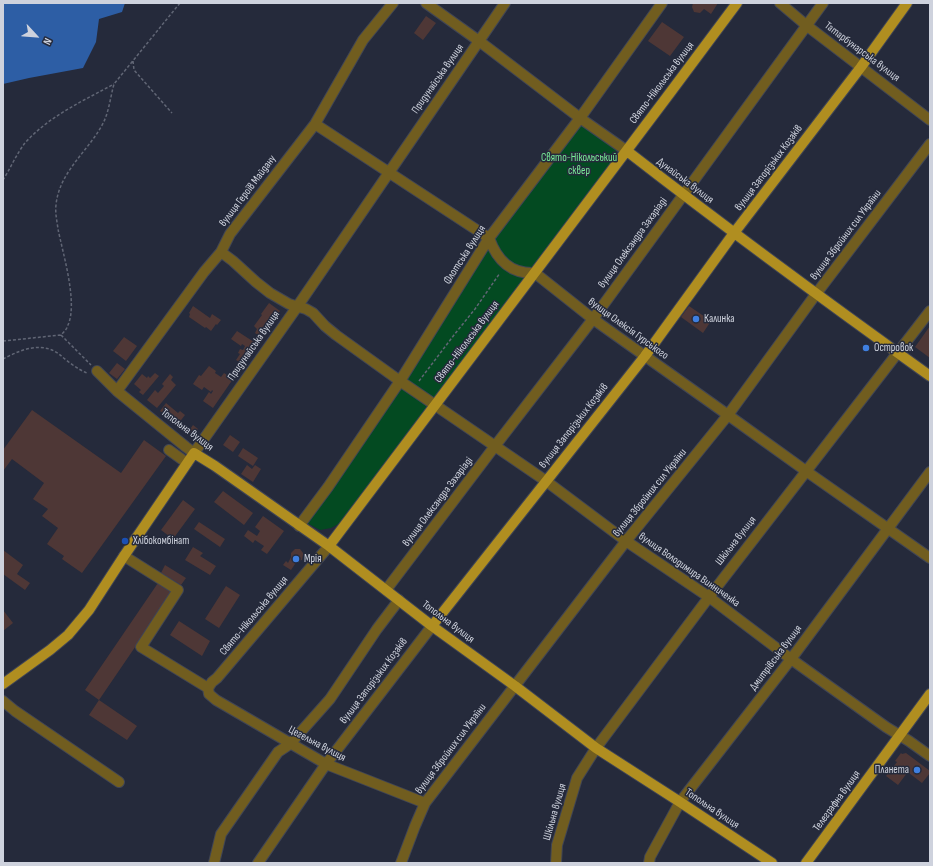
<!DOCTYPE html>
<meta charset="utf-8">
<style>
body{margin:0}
#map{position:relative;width:933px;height:866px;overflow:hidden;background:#252a3b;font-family:"Sofia Sans Condensed",sans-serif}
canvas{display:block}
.frame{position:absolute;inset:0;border:4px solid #ced2dd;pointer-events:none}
.north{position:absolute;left:16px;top:16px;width:40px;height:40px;-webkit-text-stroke:3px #252a3b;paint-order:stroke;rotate:116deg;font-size:11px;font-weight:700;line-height:16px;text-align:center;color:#ced2dd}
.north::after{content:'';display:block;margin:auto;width:14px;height:18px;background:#ced2dd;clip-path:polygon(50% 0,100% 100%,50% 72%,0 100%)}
</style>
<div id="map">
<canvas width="933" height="866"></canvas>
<div class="frame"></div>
<div class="north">N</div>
</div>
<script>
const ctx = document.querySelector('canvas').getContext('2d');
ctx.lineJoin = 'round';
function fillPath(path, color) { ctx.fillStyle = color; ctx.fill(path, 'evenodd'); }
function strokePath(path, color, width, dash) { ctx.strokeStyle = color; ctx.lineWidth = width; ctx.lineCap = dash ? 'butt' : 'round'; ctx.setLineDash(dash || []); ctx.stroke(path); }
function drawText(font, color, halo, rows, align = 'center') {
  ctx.font = font + ' "Sofia Sans Condensed",sans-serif'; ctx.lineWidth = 3; ctx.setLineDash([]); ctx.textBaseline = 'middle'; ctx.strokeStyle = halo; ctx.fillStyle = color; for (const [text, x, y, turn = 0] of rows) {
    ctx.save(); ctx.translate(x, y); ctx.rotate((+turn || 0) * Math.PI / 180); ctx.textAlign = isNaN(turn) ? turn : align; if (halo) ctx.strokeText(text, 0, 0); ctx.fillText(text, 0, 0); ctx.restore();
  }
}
const green = new Path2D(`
 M 580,126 L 586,126 L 615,147 L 616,152 L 614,158 L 342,522 L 331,528 L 320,530 L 307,523 L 496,236 Z`);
const water = new Path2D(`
 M 3,3 L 125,3 L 122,12 L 99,19 L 96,42 L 83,68 L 29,78 L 3,84 Z`);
const building = new Path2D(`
 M 693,3 L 718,3 L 711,14 L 704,9 L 700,13 L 694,12 L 692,7 Z
 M 426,16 L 436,23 L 423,40 L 414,33 Z
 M 662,22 L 684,37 L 670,56 L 648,41 Z
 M 269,303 L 280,311 L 262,338 L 255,333 L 257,329 L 254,326 L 262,315 L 261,314 Z
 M 193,306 L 210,318 L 212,314 L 221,320 L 217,325 L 216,324 L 211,331 L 206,327 L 205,328 L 189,317 L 190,314 L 189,313 Z
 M 689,306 L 711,321 L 703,333 L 681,317 Z
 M 930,326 L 930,358 L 915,347 Z
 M 237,331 L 257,344 L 243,364 L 236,360 L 240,354 L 238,353 L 240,349 L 243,350 L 245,346 L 242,344 L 241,346 L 231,339 Z
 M 124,337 L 137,346 L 126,361 L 113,351 Z
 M 117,363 L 125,369 L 117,379 L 109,373 Z
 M 209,366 L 216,371 L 215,373 L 221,377 L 224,373 L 233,379 L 213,408 L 203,401 L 209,392 L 211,394 L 213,391 L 212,390 L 211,392 L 204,387 L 202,390 L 193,384 L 199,375 L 201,376 Z
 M 155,373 L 159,376 L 143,395 L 139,392 L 141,390 L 134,384 L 142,374 L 147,378 L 148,376 L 150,378 Z
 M 170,374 L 173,377 L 171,380 L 176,385 L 157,408 L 147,400 L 155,390 L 158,393 L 164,386 L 162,384 Z
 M 166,403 L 178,413 L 180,411 L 185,415 L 178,424 L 160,411 Z
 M 32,410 L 121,473 L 144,440 L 166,456 L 82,573 L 62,559 L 64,556 L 47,544 L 58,528 L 42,516 L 48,509 L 33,499 L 44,483 L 12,459 L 3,471 L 3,450 Z
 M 193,425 L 198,429 L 192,436 L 188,432 Z
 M 230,435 L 240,442 L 233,452 L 223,445 Z
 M 243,448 L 258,458 L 253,466 L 238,456 Z
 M 247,465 L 252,469 L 255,465 L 261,469 L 253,482 L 241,474 Z
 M 223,491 L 253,513 L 244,525 L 214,502 Z
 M 183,500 L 195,509 L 173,539 L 161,530 Z
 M 263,516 L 284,531 L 267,554 L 261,550 L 264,546 L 255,540 L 253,543 L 244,536 L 248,530 L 257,536 L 260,531 L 255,527 Z
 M 199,522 L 225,539 L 220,547 L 194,529 Z
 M 193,547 L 203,553 L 200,556 L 216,566 L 210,575 L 185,560 Z
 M 295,549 L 300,549 L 303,553 L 303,555 L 302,560 L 297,561 L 291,570 L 283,565 L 286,561 L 288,563 L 291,557 L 291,553 Z
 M 3,550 L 23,565 L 17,574 L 30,583 L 25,590 L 3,574 Z
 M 165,565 L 186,578 L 181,585 L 161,573 Z
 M 160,580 L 174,590 L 99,700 L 85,690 Z
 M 226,586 L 240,595 L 219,628 L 205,619 Z
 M 3,610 L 13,623 L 3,631 Z
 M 179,621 L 210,641 L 202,656 L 170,635 Z
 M 99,700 L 137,726 L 127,740 L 89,715 Z
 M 901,753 L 902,754 L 906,753 L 930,771 L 930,773 L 922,783 L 905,770 L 904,771 L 907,773 L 898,785 L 886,776 L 897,762 L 895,761 Z`);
const path = new Path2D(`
 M 133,61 L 134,70 L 172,113
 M 3,180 C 10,169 17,153 25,143 C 49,116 83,101 114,84
 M 61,335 L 91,365
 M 3,341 L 61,335 C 64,332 67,329 68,325 C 78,303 63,254 58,229 C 57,221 55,213 56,205 C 59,173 86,153 101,127 C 109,114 110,98 114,84 L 180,3
 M 3,359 C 20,350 41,341 59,354 C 67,361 77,369 87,373
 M 419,381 L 454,335 L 475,309 L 500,273`);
const minor = new Path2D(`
 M 426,3 L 479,41 L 580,118 L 627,151
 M 780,3 L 806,25 L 930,120
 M 315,124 L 489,238 C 497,260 510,274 535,273 L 593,319 L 728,415 L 806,471 L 930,558
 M 221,252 L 233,261 L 256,282 L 270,293 L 289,304 L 306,309 L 313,313 L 325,326 L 336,335 L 400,381 L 546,481 L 626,541 L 709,597 L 791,659 L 886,727 L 909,741 L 930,756
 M 97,371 L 117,391 L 186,447 L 194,453 L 297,307 L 505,3
 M 117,391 L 204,272 L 221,252 L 230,234 L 315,124 L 363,40 L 393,3
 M 169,450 L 187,463
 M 299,526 L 328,487 L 400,381 L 489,238 L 580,118 L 662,3
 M 124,556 L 178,590 L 141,647 L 208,688
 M 386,590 L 495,446 L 593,319 L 823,3
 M 208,688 L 209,694 L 216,700 L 326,764 L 425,803
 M 208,688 L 212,682 L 217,678 L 329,546
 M 3,701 L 15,711 L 119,782
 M 214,863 L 221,834 L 278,752 L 290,744 L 330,699 L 377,629 L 399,600
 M 258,863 L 326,764 L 432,626
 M 401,863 L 415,826 L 425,803 L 626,541 L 728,415 L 816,294 L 930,144
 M 556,863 L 557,845 L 577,778 L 596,748 L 709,597 L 930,311
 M 649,863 L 650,857 L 680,802 L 791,659 L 930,472`);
const major = new Path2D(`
 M 627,151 C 726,228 828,303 930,376
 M 329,546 C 464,365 602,185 737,3
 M 432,626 L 645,356 L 734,233 L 861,67 L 907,3
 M 3,684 L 50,650 L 68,635 L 89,610 L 124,556 L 194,453 L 215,466 L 329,546 L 432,626 L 515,686 L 596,748 L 680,802 L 772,863
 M 806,863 L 930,694`);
const markers = [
 [696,319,4,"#3f7fe0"],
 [866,348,4,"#3f7fe0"],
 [125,541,4,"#1a4fb4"],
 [296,559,4,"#3f7fe0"],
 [917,770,4,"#3f7fe0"]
];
const streetNames = [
 ["Татарбунарська вулиця",862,52,37],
 ["Придунайська вулиця",438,79,-55],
 ["Свято-Нікольська вулиця",662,83,-53],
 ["вулиця Запорізьких Козаків",769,168,-53],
 ["Дунайська вулиця",685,181,37],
 ["вулиця Героїв Майдану",248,191,-53],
 ["вулиця Збройних сил України",846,235,-53],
 ["вулиця Олександра Захаріаді",633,243,-54],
 ["Флотська вулиця",465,255,-57],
 ["вулиця Олексія Гурського",628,329,36],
 ["Свято-Нікольська вулиця",467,342,-53],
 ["Придунайська вулиця",254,346,-55],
 ["вулиця Запорізьких Козаків",574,426,-52],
 ["Топольна вулиця",187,430,37],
 ["вулиця Збройних сил України",650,493,-51],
 ["вулиця Олександра Захаріаді",438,502,-53],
 ["Шкільна вулиця",736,541,-52],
 ["вулиця Володимира Винниченка",689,570,35],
 ["Свято-Нікольська вулиця",254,616,-50],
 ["Топольна вулиця",448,622,37],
 ["Дмитрівська вулиця",776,658,-53],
 ["вулиця Запорізьких Козаків",374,681,-53],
 ["Цегельна вулиця",317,744,28],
 ["вулиця Збройних сил України",451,749,-53],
 ["Телеграфна вулиця",837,801,-54],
 ["Топольна вулиця",712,809,34],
 ["Шкільна вулиця",555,812,-74]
];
const parkNames = [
 ["Свято-Нікольський",579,158],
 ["сквер",579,171]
];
const poiNames = [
 ["Калинка",704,319],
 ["Островок",874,348],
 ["Хлібокомбінат",133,541],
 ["Мрія",304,559],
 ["Планета",909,770,"right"]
];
fillPath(green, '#034a21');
fillPath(water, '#2d5ea5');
fillPath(building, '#4e3736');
strokePath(minor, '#404555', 12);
strokePath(major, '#404555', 12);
strokePath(path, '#616675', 1.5, [3, 2]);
strokePath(minor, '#715d1f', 10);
strokePath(major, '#b08e20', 10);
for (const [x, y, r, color] of markers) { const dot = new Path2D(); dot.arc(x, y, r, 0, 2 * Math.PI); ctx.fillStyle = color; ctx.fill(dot); strokePath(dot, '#252a3b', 1.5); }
drawText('11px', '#ced2dd', '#252a3b', streetNames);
drawText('11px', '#78e997', '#252a3b', parkNames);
drawText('11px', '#ced2dd', '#252a3b', poiNames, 'left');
</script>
